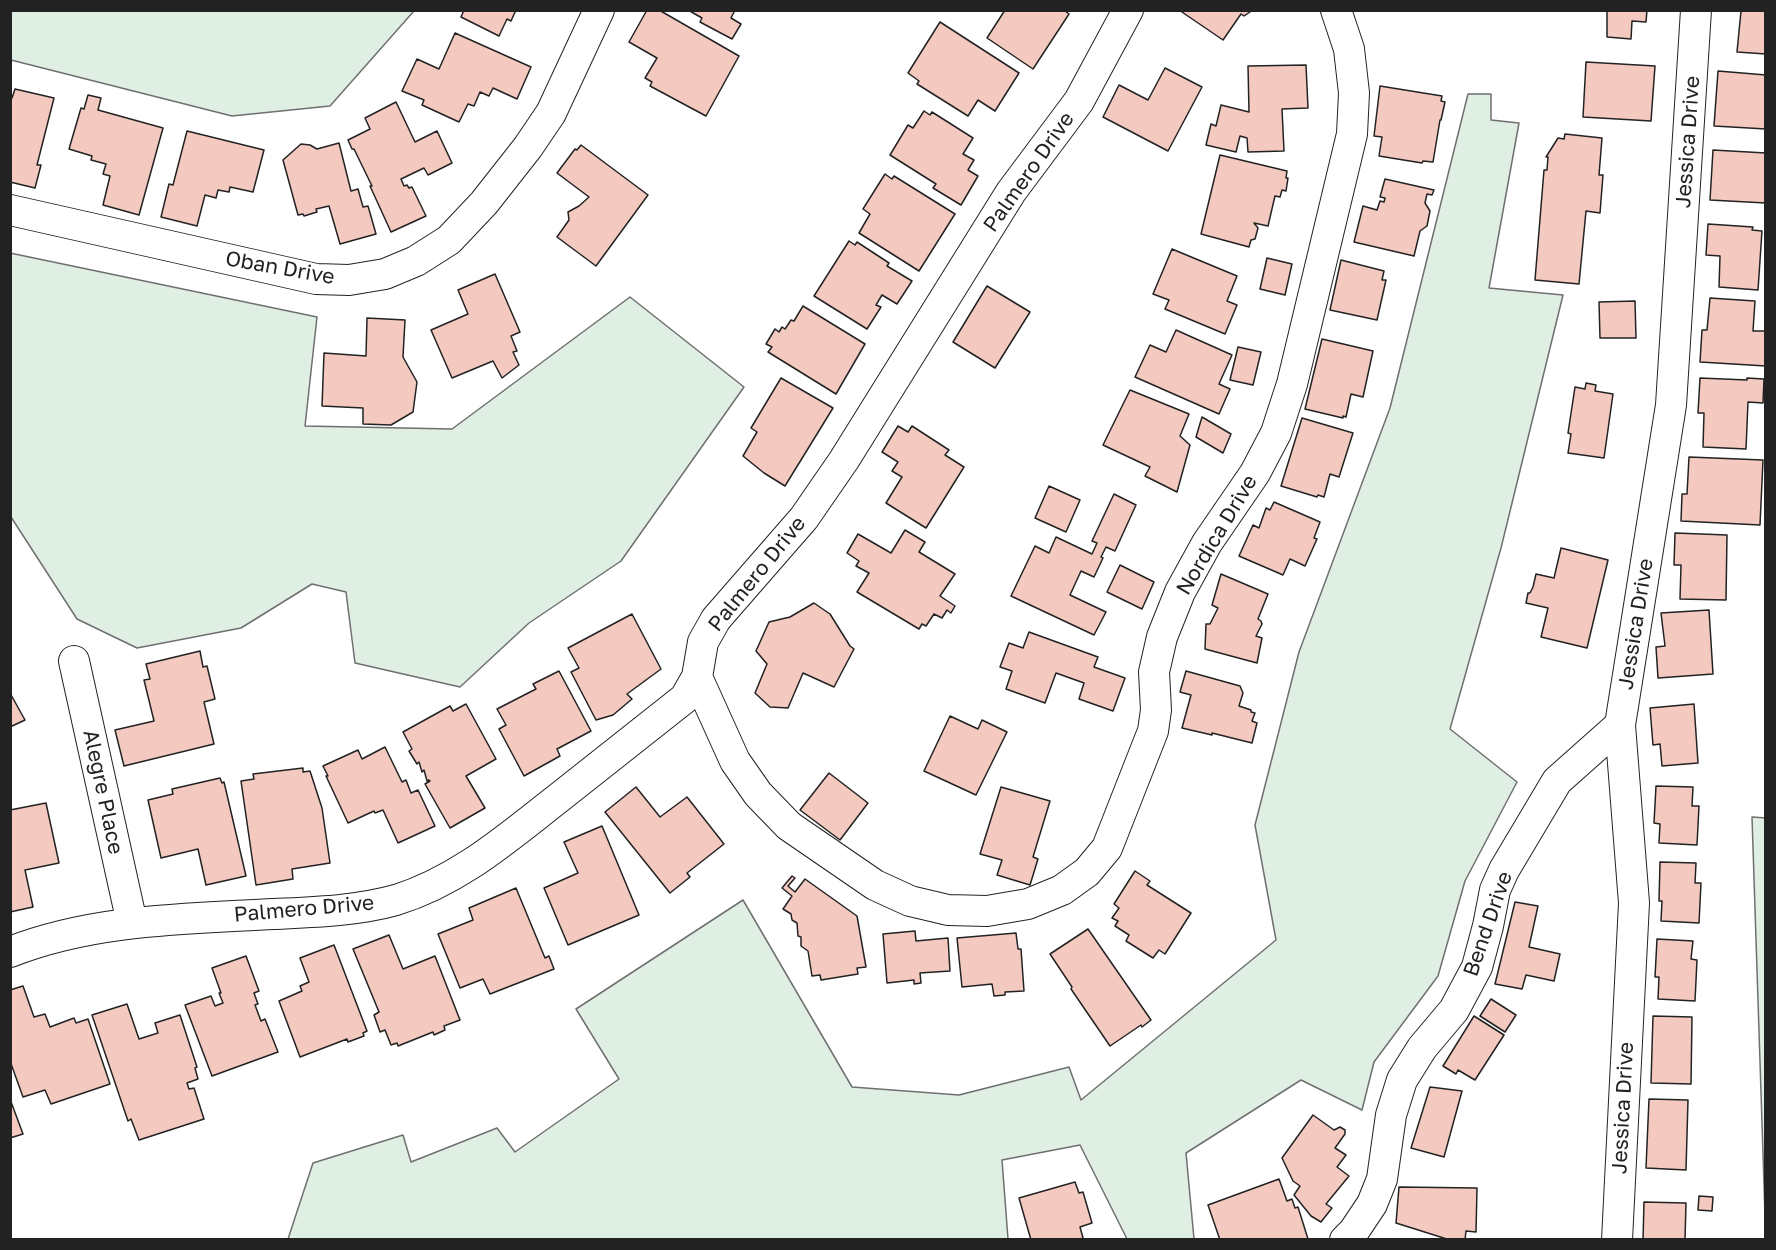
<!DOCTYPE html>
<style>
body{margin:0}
#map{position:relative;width:1776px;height:1250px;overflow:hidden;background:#fff;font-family:"Golos Text",sans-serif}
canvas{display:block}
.frame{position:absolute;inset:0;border:12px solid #222;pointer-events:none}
</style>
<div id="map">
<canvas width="1776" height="1250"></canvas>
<div class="frame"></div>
</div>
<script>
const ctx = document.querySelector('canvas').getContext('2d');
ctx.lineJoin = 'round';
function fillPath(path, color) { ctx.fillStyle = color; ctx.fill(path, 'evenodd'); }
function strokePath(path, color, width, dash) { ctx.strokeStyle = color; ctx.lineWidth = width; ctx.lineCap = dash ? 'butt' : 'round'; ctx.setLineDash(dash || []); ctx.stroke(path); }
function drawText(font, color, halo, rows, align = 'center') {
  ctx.font = font + ' "Golos Text",sans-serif'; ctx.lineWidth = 4.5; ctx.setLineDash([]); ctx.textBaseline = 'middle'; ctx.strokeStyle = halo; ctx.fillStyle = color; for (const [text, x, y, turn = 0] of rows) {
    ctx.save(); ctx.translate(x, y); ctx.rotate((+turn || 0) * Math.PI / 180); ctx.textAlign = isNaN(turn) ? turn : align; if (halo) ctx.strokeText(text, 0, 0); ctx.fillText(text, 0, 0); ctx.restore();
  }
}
const green = new Path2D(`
 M 10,11 L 11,10 L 414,11 L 330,106 L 232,116 L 11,60 Z
 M 1468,94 L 1491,94 L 1491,120 L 1519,123 L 1489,288 L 1563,295 L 1501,548 L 1450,729 L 1517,782 L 1465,881 L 1438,976 L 1374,1062 L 1362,1110 L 1301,1080 L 1186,1153 L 1194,1239 L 1127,1239 L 1080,1145 L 1002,1160 L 1008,1239 L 288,1239 L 313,1163 L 403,1135 L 411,1162 L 497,1128 L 515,1152 L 619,1079 L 576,1009 L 743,900 L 852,1087 L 959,1095 L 1069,1067 L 1081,1100 L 1276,940 L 1255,825 L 1299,652 L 1390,408 Z
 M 10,253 L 317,317 L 305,426 L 452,429 L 630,297 L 744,387 L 621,561 L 529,623 L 460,687 L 355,663 L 346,592 L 312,584 L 241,628 L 137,648 L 77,619 L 11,517 Z
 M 1752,817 L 1766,818 L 1765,1215 Z`);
const building = new Path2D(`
 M 464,10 L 516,10 L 511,21 L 507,19 L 499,36 L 461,17 Z
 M 647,10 L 659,10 L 739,56 L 706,116 L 650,86 L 652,82 L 645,78 L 657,58 L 629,42 Z
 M 688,10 L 735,10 L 731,18 L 741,24 L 732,39 L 700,22 L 702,18 Z
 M 1005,10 L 1064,10 L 1069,14 L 1033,69 L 987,38 Z
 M 1179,10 L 1253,10 L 1244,16 L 1241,14 L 1223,40 Z
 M 1607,10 L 1647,10 L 1646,22 L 1632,21 L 1631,39 L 1607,37 Z
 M 1753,10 L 1766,10 L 1766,54 L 1737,52 L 1741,11 Z
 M 940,22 L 1019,73 L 995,111 L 978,100 L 968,116 L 917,84 L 919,81 L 908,73 Z
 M 455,33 L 531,67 L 517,99 L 493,88 L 489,96 L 480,92 L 474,106 L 468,104 L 459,122 L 422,105 L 424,100 L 402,91 L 417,59 L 439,69 Z
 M 1586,62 L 1655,66 L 1651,121 L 1583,117 Z
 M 1306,65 L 1308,108 L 1282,109 L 1284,151 L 1248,152 L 1247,138 L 1240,136 L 1236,152 L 1206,145 L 1211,124 L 1216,126 L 1221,105 L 1249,112 L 1248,66 Z
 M 1165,68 L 1202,87 L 1168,151 L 1103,117 L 1119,85 L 1148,100 Z
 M 1718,71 L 1766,75 L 1766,129 L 1714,126 Z
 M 1380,86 L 1442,96 L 1441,101 L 1445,102 L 1441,120 L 1440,120 L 1433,162 L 1423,161 L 1422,163 L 1379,156 L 1382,137 L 1374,136 Z
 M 15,89 L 54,98 L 37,165 L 41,165 L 35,188 L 10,182 L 10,98 L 12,98 Z
 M 88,95 L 101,98 L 98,110 L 163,128 L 139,215 L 103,205 L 110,176 L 103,174 L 106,164 L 91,160 L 92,156 L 69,149 L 81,108 L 84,109 Z
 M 396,102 L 415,142 L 437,131 L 452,163 L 428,175 L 424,168 L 401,179 L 404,186 L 407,185 L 409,188 L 412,187 L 426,216 L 391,232 L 370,186 L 372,186 L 354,149 L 352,149 L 348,140 L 370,129 L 365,118 Z
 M 924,111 L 930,115 L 932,112 L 973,138 L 963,154 L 974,160 L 968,170 L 978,176 L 961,205 L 933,188 L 936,184 L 890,155 L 908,125 L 913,128 Z
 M 187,131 L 264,150 L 253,192 L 230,187 L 229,192 L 218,190 L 216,198 L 205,195 L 197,226 L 161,217 L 169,184 L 173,185 Z
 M 1565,134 L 1602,138 L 1599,175 L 1603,175 L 1600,213 L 1586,211 L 1579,284 L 1535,280 L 1544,170 L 1547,170 L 1548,157 L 1546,157 L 1558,138 L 1564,139 Z
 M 339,143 L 351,191 L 358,189 L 363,207 L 368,206 L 376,234 L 340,244 L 329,206 L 316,209 L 317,212 L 304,216 L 303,214 L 298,215 L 283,160 L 301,144 L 310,145 L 317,149 Z
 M 581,145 L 648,195 L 596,266 L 557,237 L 569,220 L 568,212 L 579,206 L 589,197 L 557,173 L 575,149 L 577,150 Z
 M 1713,150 L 1766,153 L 1766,203 L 1710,200 Z
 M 1220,155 L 1287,171 L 1286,178 L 1288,178 L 1286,191 L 1282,190 L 1280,197 L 1275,196 L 1268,226 L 1254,223 L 1258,228 L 1255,239 L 1251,240 L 1249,247 L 1201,234 Z
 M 885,174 L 892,179 L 894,176 L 955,214 L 919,271 L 859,233 L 870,214 L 863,209 Z
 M 1385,179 L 1434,190 L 1432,195 L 1427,194 L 1425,203 L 1430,211 L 1427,226 L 1420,231 L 1414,256 L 1354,242 L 1363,206 L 1377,210 L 1380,201 L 1384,202 L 1385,198 L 1380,197 Z
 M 1708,224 L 1753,227 L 1752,230 L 1762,231 L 1758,290 L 1719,287 L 1720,256 L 1706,255 Z
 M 849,241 L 855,245 L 857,242 L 889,263 L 887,266 L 912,281 L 897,304 L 882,295 L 876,305 L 881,307 L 867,329 L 814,296 Z
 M 1172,249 L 1237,276 L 1227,301 L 1237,305 L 1225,334 L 1165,309 L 1169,300 L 1153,294 Z
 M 1267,258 L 1292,264 L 1285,295 L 1260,289 Z
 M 1341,260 L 1384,271 L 1382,280 L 1386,280 L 1377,320 L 1330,310 Z
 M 495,274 L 520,332 L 511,336 L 517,351 L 513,352 L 519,365 L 502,378 L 493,361 L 452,378 L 431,330 L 468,314 L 458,290 Z
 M 987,286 L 1030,312 L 995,368 L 953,342 Z
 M 1710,298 L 1755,301 L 1753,331 L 1766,331 L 1766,366 L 1700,362 L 1702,330 L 1707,330 Z
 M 1635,301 L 1636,338 L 1600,338 L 1599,302 Z
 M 803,306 L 865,344 L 836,394 L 768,352 L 772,347 L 766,344 L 775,329 L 779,332 L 782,327 L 785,329 L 791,320 L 794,321 Z
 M 367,318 L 405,320 L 403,357 L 417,382 L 413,412 L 391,425 L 363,424 L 363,408 L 322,406 L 324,353 L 366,356 Z
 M 1176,330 L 1232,355 L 1219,384 L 1230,389 L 1219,414 L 1135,377 L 1150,345 L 1166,352 Z
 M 1322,339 L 1373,351 L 1363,397 L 1351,394 L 1346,417 L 1343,416 L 1343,418 L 1305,409 Z
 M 1238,347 L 1261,352 L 1253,385 L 1230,380 Z
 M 781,378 L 833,408 L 785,486 L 764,473 L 743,456 L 757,432 L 751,428 Z
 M 1700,378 L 1747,380 L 1747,378 L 1764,379 L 1763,403 L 1748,402 L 1746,449 L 1703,447 L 1704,413 L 1698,413 Z
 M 1586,383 L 1596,385 L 1595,391 L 1613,394 L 1604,458 L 1568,453 L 1571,434 L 1568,433 L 1575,387 L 1585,389 Z
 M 1130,390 L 1189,414 L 1180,436 L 1190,445 L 1177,492 L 1145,476 L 1150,467 L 1103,445 Z
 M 1202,417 L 1231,434 L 1223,453 L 1196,437 Z
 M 1302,418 L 1353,433 L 1339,477 L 1330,474 L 1324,497 L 1318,495 L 1317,497 L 1281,486 Z
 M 898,426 L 908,432 L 912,426 L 949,450 L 945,455 L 964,467 L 926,528 L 886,503 L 902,477 L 892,471 L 898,462 L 882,452 Z
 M 1689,457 L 1763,460 L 1760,525 L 1681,521 L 1682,494 L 1687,494 Z
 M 1049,486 L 1080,500 L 1066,532 L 1035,518 Z
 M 1114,494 L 1136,505 L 1115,551 L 1106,547 L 1101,557 L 1103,558 L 1094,577 L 1081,571 L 1070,595 L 1106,612 L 1094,635 L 1011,596 L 1035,546 L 1049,553 L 1056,537 L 1092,554 L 1097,543 L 1092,541 Z
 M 1274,502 L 1320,522 L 1314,538 L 1317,539 L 1305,566 L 1290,559 L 1283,575 L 1239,556 L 1253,525 L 1259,528 L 1266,508 L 1270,510 Z
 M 905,530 L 925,542 L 919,552 L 955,574 L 940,596 L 955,606 L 951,613 L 947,610 L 942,618 L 934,614 L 926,626 L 922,624 L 919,629 L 857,592 L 869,573 L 856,566 L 859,561 L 847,553 L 858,534 L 891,553 Z
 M 1675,533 L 1727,535 L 1726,600 L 1680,599 L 1681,565 L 1674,565 Z
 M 1561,548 L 1608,560 L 1587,648 L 1541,637 L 1548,608 L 1526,603 L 1528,593 L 1530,593 L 1533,587 L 1536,574 L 1554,578 Z
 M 1120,565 L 1154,582 L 1142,609 L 1107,592 Z
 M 1221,574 L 1268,594 L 1258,619 L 1261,621 L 1262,624 L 1256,636 L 1262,638 L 1257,663 L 1205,649 L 1206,624 L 1210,624 L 1218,608 L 1212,605 Z
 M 814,603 L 830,614 L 850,646 L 854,649 L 834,687 L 803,673 L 788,708 L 770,707 L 755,693 L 767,664 L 756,651 L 769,622 L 790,617 Z
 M 1709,610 L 1713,674 L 1658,678 L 1656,647 L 1665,646 L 1661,613 Z
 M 632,614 L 661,669 L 627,694 L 632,699 L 613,715 L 596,720 L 571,672 L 579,668 L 568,648 Z
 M 1029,632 L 1098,657 L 1094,667 L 1125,678 L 1113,711 L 1079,699 L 1084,683 L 1056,673 L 1045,703 L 1006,689 L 1012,671 L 1000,667 L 1009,643 L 1023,648 Z
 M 200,651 L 203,667 L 207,666 L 215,699 L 204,702 L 214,744 L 124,766 L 115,730 L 154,721 L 144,680 L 150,679 L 146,664 Z
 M 559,671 L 591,731 L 557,749 L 560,756 L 524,776 L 499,729 L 506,725 L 497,709 L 536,689 L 533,684 Z
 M 1186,671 L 1240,686 L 1243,693 L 1239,706 L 1251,710 L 1251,712 L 1255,713 L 1252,721 L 1257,723 L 1252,743 L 1212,733 L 1212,735 L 1182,728 L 1191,695 L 1180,692 Z
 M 10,693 L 25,720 L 10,727 Z
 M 466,704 L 496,759 L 466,776 L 485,808 L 450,828 L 425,784 L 430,781 L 429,780 L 427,781 L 424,770 L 422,772 L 419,762 L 417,764 L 409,751 L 412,749 L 403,732 L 450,706 L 453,711 Z
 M 1694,704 L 1698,763 L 1662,766 L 1660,744 L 1653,745 L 1650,708 Z
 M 950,716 L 978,729 L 982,720 L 1007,732 L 976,795 L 924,771 Z
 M 385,747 L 402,782 L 406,780 L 411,793 L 418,790 L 435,826 L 398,843 L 383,810 L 375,813 L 374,811 L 348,823 L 326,776 L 328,776 L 323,766 L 358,750 L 362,759 Z
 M 303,768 L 303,772 L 310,771 L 322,808 L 330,863 L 292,869 L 293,879 L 256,885 L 241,781 L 254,779 L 253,774 Z
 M 829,773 L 868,803 L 840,840 L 800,810 Z
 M 220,778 L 222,783 L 224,782 L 246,876 L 206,885 L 198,849 L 161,858 L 148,800 L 173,794 L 172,789 Z
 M 1656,786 L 1693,787 L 1692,806 L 1699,806 L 1697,845 L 1659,843 L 1660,824 L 1654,823 Z
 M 636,787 L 660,817 L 687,797 L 724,844 L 687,873 L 690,877 L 670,893 L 605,812 Z
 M 1001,787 L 1050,801 L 1033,857 L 1038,859 L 1030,885 L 997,875 L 1002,860 L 980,854 Z
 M 46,803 L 59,863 L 25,870 L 33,907 L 10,912 L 10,810 Z
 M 602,826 L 639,915 L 568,945 L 544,888 L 578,873 L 564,842 Z
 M 1660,862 L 1696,863 L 1695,883 L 1701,883 L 1699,923 L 1661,921 L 1662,901 L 1659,901 Z
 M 1135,871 L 1150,881 L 1147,885 L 1191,913 L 1165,954 L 1159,950 L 1153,958 L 1126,941 L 1129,935 L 1115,926 L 1118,921 L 1112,918 L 1119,908 L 1114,904 Z
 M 792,876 L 795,878 L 788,886 L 795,892 L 805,879 L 857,916 L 866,967 L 857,968 L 858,974 L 821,980 L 820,975 L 812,976 L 808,951 L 801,946 L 801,937 L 798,936 L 797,923 L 792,920 L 791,914 L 783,909 L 792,896 L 782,888 Z
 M 516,888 L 545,958 L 549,956 L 554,969 L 490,994 L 483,979 L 460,988 L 438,934 L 473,920 L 469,908 Z
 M 1515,902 L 1538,906 L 1529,947 L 1560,954 L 1554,981 L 1526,975 L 1522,989 L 1495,984 Z
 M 1088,929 L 1151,1020 L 1142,1027 L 1141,1025 L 1110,1046 L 1071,989 L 1072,987 L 1050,954 Z
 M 915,931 L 916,941 L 948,938 L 950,971 L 920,973 L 921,983 L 914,984 L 914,980 L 887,983 L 883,934 Z
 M 1016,933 L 1018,949 L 1021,949 L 1024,991 L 1005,992 L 1005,995 L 994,996 L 992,984 L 962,987 L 957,938 Z
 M 389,935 L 403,969 L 435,956 L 460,1020 L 444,1026 L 445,1030 L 434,1035 L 433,1032 L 398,1046 L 397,1043 L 391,1045 L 385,1030 L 380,1032 L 374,1015 L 379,1012 L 353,949 Z
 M 1657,939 L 1693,941 L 1691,959 L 1697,960 L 1695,1001 L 1658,999 L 1659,977 L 1655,977 Z
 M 334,945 L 367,1031 L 363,1033 L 364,1036 L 348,1042 L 347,1039 L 300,1057 L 279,1001 L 302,991 L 300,986 L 309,982 L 300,958 Z
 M 246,956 L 259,991 L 254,993 L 258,1004 L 255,1005 L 261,1021 L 265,1019 L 278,1052 L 212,1076 L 185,1005 L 211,996 L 215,1006 L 223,1003 L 219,993 L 221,993 L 212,968 Z
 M 23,986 L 34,1017 L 45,1014 L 50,1027 L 74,1018 L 76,1023 L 88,1019 L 110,1084 L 51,1104 L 45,1090 L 23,1097 L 10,1061 L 10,990 Z
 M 1491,999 L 1516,1015 L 1505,1032 L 1480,1016 Z
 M 127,1004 L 139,1039 L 158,1033 L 155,1023 L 180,1015 L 197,1067 L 195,1068 L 198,1079 L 187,1083 L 189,1089 L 194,1088 L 204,1119 L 139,1140 L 131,1119 L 128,1121 L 92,1015 Z
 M 1474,1016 L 1504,1035 L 1475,1080 L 1458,1070 L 1456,1074 L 1443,1066 Z
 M 1653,1016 L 1692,1017 L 1691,1084 L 1651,1083 Z
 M 1430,1087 L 1462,1091 L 1444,1157 L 1411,1148 Z
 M 10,1099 L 23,1134 L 10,1138 Z
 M 1649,1099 L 1688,1100 L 1686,1170 L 1646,1168 Z
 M 1313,1115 L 1334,1130 L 1340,1127 L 1345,1130 L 1345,1134 L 1335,1148 L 1346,1155 L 1337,1167 L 1349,1176 L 1326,1204 L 1332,1208 L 1321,1222 L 1311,1216 L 1294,1195 L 1300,1186 L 1293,1181 L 1282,1158 Z
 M 1279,1179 L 1287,1201 L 1292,1199 L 1295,1208 L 1298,1207 L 1308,1239 L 1220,1240 L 1208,1205 Z
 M 1075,1182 L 1079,1193 L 1083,1192 L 1092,1223 L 1080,1227 L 1083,1238 L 1078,1240 L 1031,1240 L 1019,1198 Z
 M 1399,1187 L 1477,1188 L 1476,1232 L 1466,1231 L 1465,1240 L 1450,1240 L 1396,1223 Z
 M 1699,1196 L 1713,1197 L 1712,1211 L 1698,1210 Z
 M 1644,1202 L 1686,1203 L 1685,1240 L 1643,1240 Z`);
const street = new Path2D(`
 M 10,210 L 316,279 L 349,280 L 385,274 L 416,261 L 449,240 L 484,203 L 528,147 L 551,113 L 599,10
 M 74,661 L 132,923
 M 697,677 L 735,761 L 758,794 L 789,826 L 875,885 L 910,901 L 948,910 L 987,911 L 1028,904 L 1062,890 L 1087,872 L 1107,848 L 1153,731 L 1156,710 L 1154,672 L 1162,637 L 1180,592 L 1207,543 L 1255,473 L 1276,433 L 1292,384 L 1352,134 L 1354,93 L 1349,49 L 1336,10
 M 10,952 C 94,919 186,919 274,914 C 315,912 356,911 396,900 C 458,881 506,839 556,800 C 599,766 642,732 685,698 L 697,677 L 703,642 L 716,619 L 804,518 L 844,460 L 1011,192 L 1079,101 L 1128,10
 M 1345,1240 L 1354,1231 L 1372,1204 L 1382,1179 L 1391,1115 L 1402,1080 L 1422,1048 L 1454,1010 L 1477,967 L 1488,926 L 1495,890 L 1504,870 L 1557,781 L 1620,725
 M 1617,1240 L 1634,903 L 1620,725 L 1671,405 L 1696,10`);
const streetNames = [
 ["Jessica Drive",1688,142,-86],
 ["Palmero Drive",1029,172,-55],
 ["Oban Drive",280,268,10],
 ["Nordica Drive",1217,535,-59],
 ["Palmero Drive",757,574,-51],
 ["Jessica Drive",1636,624,-81],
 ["Alegre Place",103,792,78],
 ["Palmero Drive",304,909,-5],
 ["Bend Drive",1488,924,-71],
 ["Jessica Drive",1623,1108,-87]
];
fillPath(green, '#e0efe3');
strokePath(green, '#6f6f6f', 1.5);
fillPath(building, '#f3c9c0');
strokePath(building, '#222', 1.5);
strokePath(street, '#222', 32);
strokePath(street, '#fff', 30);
drawText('21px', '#222', '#fff', streetNames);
</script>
